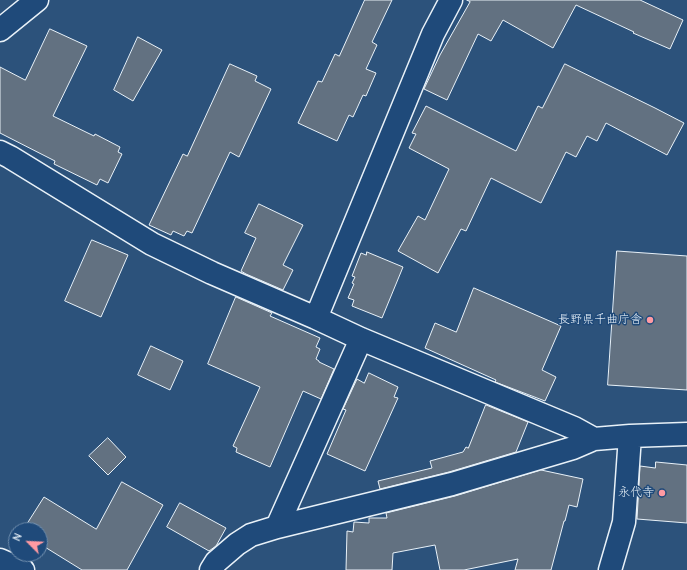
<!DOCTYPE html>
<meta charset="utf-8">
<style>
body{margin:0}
#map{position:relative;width:687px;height:570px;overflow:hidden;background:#2c527b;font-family:"Comic Neue",sans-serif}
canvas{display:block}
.north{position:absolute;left:8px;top:522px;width:40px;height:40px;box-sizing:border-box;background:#1f4a7a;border:1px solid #6f8dac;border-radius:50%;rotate:294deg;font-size:11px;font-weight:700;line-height:16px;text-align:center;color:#e8f1f8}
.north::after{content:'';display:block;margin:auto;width:14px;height:18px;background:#ff9aa2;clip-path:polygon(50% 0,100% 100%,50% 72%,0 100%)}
</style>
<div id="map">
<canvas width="687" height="570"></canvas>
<div class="north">N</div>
</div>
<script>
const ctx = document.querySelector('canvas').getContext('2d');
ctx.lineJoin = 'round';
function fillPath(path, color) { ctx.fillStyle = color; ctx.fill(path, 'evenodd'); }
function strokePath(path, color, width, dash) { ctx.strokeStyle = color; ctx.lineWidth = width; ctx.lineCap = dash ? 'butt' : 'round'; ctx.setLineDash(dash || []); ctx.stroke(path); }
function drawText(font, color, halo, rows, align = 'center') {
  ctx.font = font + ' "Comic Neue","Klee One",sans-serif'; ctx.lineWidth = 3; ctx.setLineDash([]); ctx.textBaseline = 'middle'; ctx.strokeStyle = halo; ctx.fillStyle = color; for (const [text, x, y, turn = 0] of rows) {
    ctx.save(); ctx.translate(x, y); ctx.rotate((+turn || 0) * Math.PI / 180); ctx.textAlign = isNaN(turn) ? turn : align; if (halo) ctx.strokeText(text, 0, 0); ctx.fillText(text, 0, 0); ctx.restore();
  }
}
const building = new Path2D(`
 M 365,0 L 392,0 L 372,42 L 377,45 L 366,69 L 376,73 L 366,96 L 363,95 L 353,117 L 349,115 L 337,141 L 298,123 L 318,81 L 322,82 L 335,54 L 339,56 Z
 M 467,0 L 640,0 L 683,20 L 670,49 L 633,33 L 634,32 L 576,5 L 553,48 L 503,20 L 491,41 L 478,34 L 447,100 L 424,89 L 440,55 L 470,2 Z
 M 50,29 L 87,46 L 53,116 L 94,136 L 95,134 L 120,147 L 118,152 L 122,154 L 108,183 L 100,179 L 97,185 L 54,164 L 55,161 L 0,133 L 0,67 L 25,80 Z
 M 138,37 L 162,50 L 133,101 L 114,90 Z
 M 230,64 L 257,76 L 255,81 L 271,89 L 239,157 L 230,152 L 192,233 L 187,231 L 184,236 L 173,231 L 171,235 L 149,225 L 183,154 L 187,156 Z
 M 565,64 L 655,108 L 684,123 L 667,155 L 606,123 L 597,141 L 587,136 L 576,157 L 566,152 L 541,203 L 491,178 L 466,231 L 461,229 L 438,273 L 398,251 L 418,216 L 425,220 L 449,169 L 409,148 L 416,134 L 412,133 L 426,106 L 516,151 L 538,106 L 542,108 Z
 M 259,204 L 303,225 L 283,265 L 293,270 L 283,290 L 246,274 L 241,271 L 256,238 L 245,233 Z
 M 92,240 L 128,255 L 101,317 L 65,301 Z
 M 617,251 L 687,256 L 687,390 L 608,385 Z
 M 367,252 L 403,267 L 382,318 L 352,306 L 354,300 L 348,298 L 354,284 L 352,283 L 355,277 L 352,276 L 361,253 L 366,255 Z
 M 474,288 L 561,326 L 542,370 L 556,377 L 545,401 L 495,382 L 496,380 L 425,348 L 435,323 L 456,332 Z
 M 236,297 L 272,313 L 270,316 L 320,338 L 316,347 L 320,349 L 316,359 L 319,361 L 319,362 L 334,369 L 321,399 L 303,391 L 270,467 L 236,452 L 237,448 L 233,446 L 260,387 L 208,364 Z
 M 151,346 L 183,361 L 170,390 L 138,375 Z
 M 369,373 L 398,387 L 394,397 L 398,398 L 365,471 L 327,454 L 346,410 L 343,409 L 357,379 L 364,383 Z
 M 486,405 L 528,422 L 516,452 L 449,472 L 380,489 L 378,481 L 432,468 L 430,461 L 463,452 L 466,447 L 468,448 Z
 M 108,438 L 126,457 L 108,475 L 89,456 Z
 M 656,462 L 687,465 L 687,523 L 637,519 L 640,466 L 655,468 Z
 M 541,470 L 583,479 L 577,507 L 569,505 L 565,521 L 564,521 L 551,570 L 515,570 L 518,559 L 464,570 L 440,570 L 435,545 L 393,553 L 392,570 L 346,570 L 347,531 L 353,532 L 354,522 L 369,523 L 369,518 L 387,518 L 386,513 L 455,496 Z
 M 122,482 L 163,505 L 127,570 L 82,570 L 40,544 L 40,530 L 23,530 L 44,497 L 96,529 Z
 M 180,503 L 226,528 L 216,546 L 209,551 L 167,527 Z`);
const minor = new Path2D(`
 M 0,30 L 37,0
 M 0,152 L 10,157 L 152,244 L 212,273 L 316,318 L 361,339 L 574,428 L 594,439 L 630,436 L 687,434
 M 316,318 L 433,34 L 451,0
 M 277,527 L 361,339
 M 0,560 L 23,570
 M 211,570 L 216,562 L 237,544 L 251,535 L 277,527 L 452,484 L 573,448 L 594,439
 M 610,570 L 624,522 L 630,436`);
const markers = [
 [650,320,4,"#ff9aa2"],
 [662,493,4,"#ff9aa2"]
];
const poiNames = [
 ["長野県千曲庁舎",642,320],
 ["永代寺",654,493]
];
fillPath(building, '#627181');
strokePath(building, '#e8f1f8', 1);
strokePath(minor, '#e8f1f8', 25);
strokePath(minor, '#1f4a7a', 22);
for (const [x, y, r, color] of markers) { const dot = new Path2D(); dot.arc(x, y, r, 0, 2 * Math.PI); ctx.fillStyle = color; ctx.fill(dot); strokePath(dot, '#1f4a7a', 1.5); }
drawText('12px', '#e8f1f8', '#1f4a7a', poiNames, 'right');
</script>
